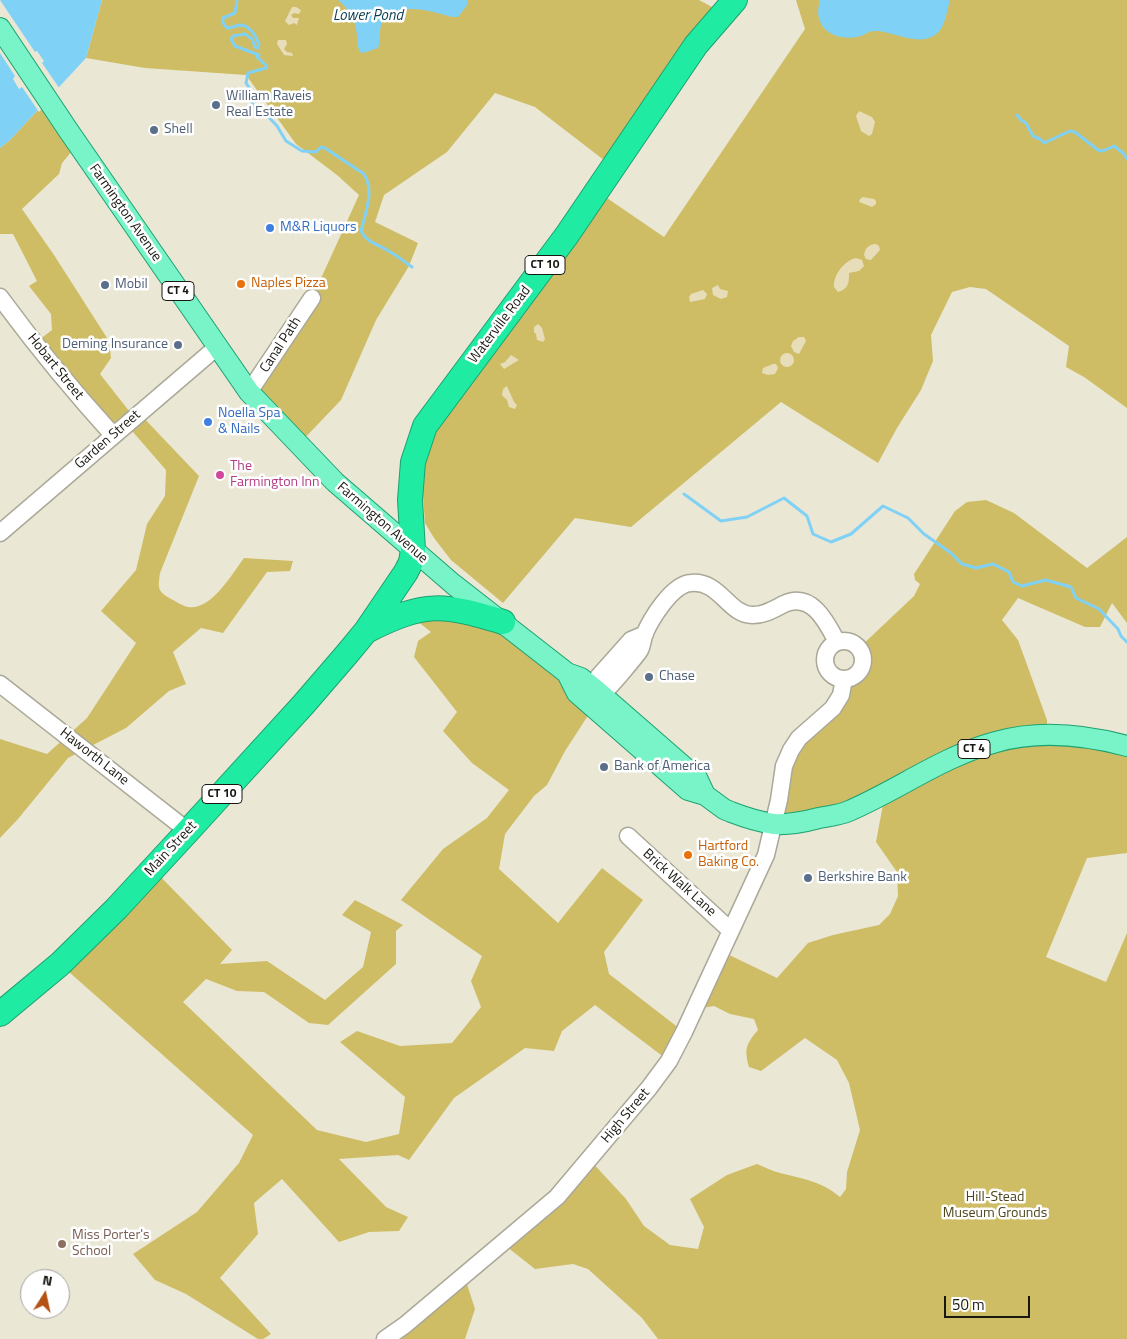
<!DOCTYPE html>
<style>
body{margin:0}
#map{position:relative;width:1127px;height:1339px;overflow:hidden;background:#eae7d5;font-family:"Titillium Web",sans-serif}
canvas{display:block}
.north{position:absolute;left:20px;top:1269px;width:50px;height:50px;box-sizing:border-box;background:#fff;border:1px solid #a3a2a0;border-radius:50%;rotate:10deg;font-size:14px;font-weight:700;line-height:20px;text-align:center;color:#181711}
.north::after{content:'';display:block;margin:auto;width:18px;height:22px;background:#b45215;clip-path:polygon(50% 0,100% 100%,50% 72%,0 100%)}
.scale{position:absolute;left:944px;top:1296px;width:86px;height:22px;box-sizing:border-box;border:2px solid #181711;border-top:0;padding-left:6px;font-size:15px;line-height:18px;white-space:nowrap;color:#181711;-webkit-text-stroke:4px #fff;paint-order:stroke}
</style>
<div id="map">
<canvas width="1127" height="1339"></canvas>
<div class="north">N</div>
<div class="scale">50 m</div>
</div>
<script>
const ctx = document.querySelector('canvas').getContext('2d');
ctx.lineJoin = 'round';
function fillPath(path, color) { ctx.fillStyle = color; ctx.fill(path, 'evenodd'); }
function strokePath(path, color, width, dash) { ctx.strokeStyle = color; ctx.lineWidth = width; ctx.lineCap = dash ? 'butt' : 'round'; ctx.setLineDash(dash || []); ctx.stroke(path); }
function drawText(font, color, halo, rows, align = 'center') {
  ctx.font = font + ' "Titillium Web",sans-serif'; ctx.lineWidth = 5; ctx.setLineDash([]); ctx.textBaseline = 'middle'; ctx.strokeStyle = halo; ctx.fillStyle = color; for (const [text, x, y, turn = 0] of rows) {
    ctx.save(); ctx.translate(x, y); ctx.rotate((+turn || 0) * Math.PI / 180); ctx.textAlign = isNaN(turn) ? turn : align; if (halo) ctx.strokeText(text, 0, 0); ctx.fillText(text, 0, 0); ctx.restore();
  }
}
const green = new Path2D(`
 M 102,0 L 699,0 L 723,13 L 613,167 L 535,107 L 495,93 L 447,152 L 384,195 L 375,222 L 418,243 L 409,266 L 376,320 L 341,400 L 299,444 L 249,392 L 312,298 L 359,195 L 337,175 L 296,144 L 246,75 L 145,68 L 86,58 Z
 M 796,0 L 1127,0 L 1127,408 L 1084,377 L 1066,367 L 1069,346 L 986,289 L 970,287 L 952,292 L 931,335 L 933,361 L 921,390 L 897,428 L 878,463 L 781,402 L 631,527 L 575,518 L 503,603 L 451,560 L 434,538 L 425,523 L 422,481 L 425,446 L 604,196 L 664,237 L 805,29 Z
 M 48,99 L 78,144 L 62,163 L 59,174 L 22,209 L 54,255 L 109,341 L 111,358 L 100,374 L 129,411 L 107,429 L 35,343 L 52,330 L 51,314 L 29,286 L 37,281 L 13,234 L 0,234 L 0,148 L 10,140 Z
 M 139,413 L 199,476 L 160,573 C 158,588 157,591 171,599 C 176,601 182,606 188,607 C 211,611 232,574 244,558 L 293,561 L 290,571 L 267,572 L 223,633 L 201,628 L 173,652 L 186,684 L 169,691 L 126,728 L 68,758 L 18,819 L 0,838 L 0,739 L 47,754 L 87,718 L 136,643 L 101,611 L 136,570 L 147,524 L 165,496 L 166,470 L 126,424 Z
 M 986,500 L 1014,513 L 1087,568 L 1127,537 L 1127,623 L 1112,603 L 1100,627 L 1085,627 L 1018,598 L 1002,620 L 1018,640 L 1047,720 L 1047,736 L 1127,746 L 1127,853 L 1087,858 L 1046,957 L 1106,982 L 1127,933 L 1127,1339 L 658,1339 L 642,1318 L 588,1269 L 573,1264 L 535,1269 L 502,1243 L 589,1159 L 626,1199 L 644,1226 L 670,1245 L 698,1249 L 704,1227 L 690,1199 L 727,1175 L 757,1164 C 765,1167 772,1171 780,1173 C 803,1179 821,1181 840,1197 L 846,1189 L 847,1172 L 860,1130 L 849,1083 L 837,1060 L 805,1038 L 761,1071 L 749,1067 C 744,1049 746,1044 758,1030 L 754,1019 L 730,1014 L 714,1006 L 695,1009 L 721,951 L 777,978 L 808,943 L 833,935 L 879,925 L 890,914 L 898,896 L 897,872 L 876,842 L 885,794 L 774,824 L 784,766 L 850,678 C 863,672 866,660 859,648 L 914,596 L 920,584 L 915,580 L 914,574 L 955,511 L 967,502 Z
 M 431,607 L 524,639 L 589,714 L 565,751 L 547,785 L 534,796 L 505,834 L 499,869 L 558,923 L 602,868 L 643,900 L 604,952 L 609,974 L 684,1032 L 669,1061 L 595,1005 L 562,1031 L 554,1051 L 525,1048 L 454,1098 L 409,1160 L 398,1155 L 339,1159 L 386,1207 L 408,1217 L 399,1231 L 369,1232 L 339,1242 L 282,1179 L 254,1203 L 258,1234 L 220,1278 L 271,1334 L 263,1339 L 258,1339 L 186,1294 L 155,1280 L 133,1254 L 197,1212 L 239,1163 L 253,1135 L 60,964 L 152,868 L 232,950 L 220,964 L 267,961 L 325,1000 L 363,967 L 371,932 L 342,915 L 355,900 L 403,925 L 396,931 L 396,964 L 328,1025 L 309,1023 L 264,992 L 237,991 L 206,979 L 183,1002 L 317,1130 L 366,1142 L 399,1134 L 405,1097 L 340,1042 L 357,1031 L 400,1046 L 452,1043 L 481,1007 L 471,981 L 482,956 L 401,900 L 443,849 L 487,818 L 509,790 L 472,763 L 443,731 L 457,712 L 414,657 L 418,641 L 431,632 L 412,617 Z
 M 464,1275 L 475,1309 L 465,1339 L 385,1339 Z`);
const sand = new Path2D(`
 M 292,7 L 296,7 L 301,10 L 299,14 L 294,13 L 291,15 L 293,18 L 299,18 L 297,25 L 294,23 L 289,25 L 285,21 Z
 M 278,40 L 286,40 L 287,44 L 284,49 L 287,52 L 292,53 L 293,56 L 284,55 L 277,44 Z
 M 859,111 L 872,117 L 875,122 L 872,134 L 869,136 L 861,131 L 856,116 Z
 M 863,197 L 874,199 L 876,201 L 876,204 L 872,207 L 859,202 L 860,199 Z
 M 876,244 L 879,246 L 880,250 L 871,260 L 866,259 L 864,255 C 865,248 869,244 876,244 Z
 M 856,258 L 862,260 L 864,266 L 859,271 L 849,273 C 849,282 849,289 838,292 L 834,287 C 833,275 845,260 856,258 Z
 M 718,285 L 720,289 L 728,291 L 727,297 L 721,299 L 713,295 L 712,288 Z
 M 703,290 L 707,294 L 705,299 L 690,302 L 689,297 L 691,294 Z
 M 538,324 L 542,328 L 545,339 L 543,342 L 537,340 L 536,334 L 534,332 L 534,327 Z
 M 799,337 L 804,337 L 806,341 L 799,354 L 794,352 L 791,346 L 793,341 Z
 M780 360a7 7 0 1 1 14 0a7 7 0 1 1-14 0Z
 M 511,355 L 519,360 L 504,369 L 500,364 L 505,362 Z
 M 773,364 L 776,364 L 778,368 L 775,374 L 768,375 L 762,373 L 763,368 Z
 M 507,386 L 514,402 L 517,405 L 515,409 L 509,407 L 507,400 L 502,395 L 503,389 Z`);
const water = new Path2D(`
 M 0,0 L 102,0 L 86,58 L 10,140 L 0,148 Z
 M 338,0 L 467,0 L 468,4 L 458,17 L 452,17 C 428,10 394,0 381,25 C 379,32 381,41 378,48 L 363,53 L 360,52 C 357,46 358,42 357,36 C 356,21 350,10 338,0 Z
 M 820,0 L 950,0 C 947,10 945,29 935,35 C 918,47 893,31 875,31 C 867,31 864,36 857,37 C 831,41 812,26 820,0 Z`);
const pier = new Path2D(`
 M 0,0 L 35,52 L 37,51 L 44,61 L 42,63 L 60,89 L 39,112 L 22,87 L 19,89 L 13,79 L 15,76 L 0,53 Z`);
const stream = new Path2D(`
 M 237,0 L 235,13 L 223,18 L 223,23 L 227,28 C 232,28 235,26 239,25 C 251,25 256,36 259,45 L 258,48 L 255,47 L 252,39 L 245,34 L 233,36 L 231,39 L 235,46 L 259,55 L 257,57 L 267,66 L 266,68 L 248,73 L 246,83 L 252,92 L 251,100 L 254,107 L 265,113 L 277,126 L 286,141 L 302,151 L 316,152 L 321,147 L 325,148 L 364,174 C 375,191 365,213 361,231 C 366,242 377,244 387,250 C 396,255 404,261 412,267
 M 1017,115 L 1021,120 L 1026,123 L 1033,136 L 1040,139 L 1044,143 L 1070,131 L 1075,132 L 1098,150 L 1103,151 L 1114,146 L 1123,153 L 1127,159
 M 684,494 L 721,521 L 747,517 L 784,498 L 807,516 L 813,534 L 831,542 L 851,534 L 883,506 L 908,518 L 924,534 L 951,553 L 962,564 L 976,568 L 993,564 L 1009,572 L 1013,582 L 1022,586 L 1046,580 L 1071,587 L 1076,598 L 1099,609 L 1118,629 L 1121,636 L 1127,642`);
const minor = new Path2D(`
 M 0,297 C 35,345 73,391 113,435
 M 249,392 L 312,298
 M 0,533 L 217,347
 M 645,634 L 631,640 L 598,677 L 596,690 C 600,689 605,689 608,688 C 611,686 637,655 640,650 C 642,646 643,640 644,635 C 651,619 672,584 691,583 C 720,580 729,616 753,615 C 765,615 774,609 784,604 C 812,591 827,623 837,642
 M825 660a19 19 0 1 1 38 0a19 19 0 1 1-38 0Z
 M 0,684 L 188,831
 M 628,836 L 730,930
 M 385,1339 L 405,1325 L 557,1197 L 649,1088 L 669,1061 L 684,1032 L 766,855 L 779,800 L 784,766 L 791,750 L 799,738 L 833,708 L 841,695 L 844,679`);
const major = new Path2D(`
 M 0,28 L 68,130 L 249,392 L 335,482 L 453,584 L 567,673 L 581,678 L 596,690 L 697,778 L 705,795
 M 567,673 L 577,693 L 688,790 L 705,795 L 724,809 L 731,812 C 744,817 760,822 774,824 C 790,825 804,822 819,818 C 829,816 840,815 849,811 C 898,790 943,756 996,742 C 1038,730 1086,735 1127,746`);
const highway = new Path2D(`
 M 368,630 C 426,601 443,604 503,622
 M 0,1014 L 60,964 L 116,909 L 188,831 L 303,705 L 347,654 L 366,631 L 406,572 L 411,562 L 413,550 L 410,500 L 413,462 L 425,426 L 567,235 L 696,45 L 735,0`);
const markers = [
 [216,105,5,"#5c6f8a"],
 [154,130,5,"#5c6f8a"],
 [270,228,5,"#3f7fe0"],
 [241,284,5,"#e8710a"],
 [105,285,5,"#5c6f8a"],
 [178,345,5,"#5c6f8a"],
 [208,422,5,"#3f7fe0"],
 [220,475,5,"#d1479c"],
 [649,677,5,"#5c6f8a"],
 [604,767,5,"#5c6f8a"],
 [688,855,5,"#e8710a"],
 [808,878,5,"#5c6f8a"],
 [62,1244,5,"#8d6e63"]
];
const shields = [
 [545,265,40],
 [178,291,32],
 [974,749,32],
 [222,794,40]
];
const shieldNames = [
 ["CT 10",545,265],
 ["CT 4",178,291],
 ["CT 4",974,749],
 ["CT 10",222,794]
];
const serviceNames = [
 ["William Raveis",226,97],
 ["Real Estate",226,113],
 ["Shell",164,130],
 ["Mobil",115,285],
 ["Deming Insurance",168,345,"right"],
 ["Chase",659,677],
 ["Bank of America",614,767],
 ["Berkshire Bank",818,878]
];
const streetNames = [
 ["Farmington Avenue",125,213,55],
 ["Waterville Road",500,325,-53],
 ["Canal Path",281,345,-57],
 ["Hobart Street",55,367,51],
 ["Garden Street",108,440,-41],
 ["Farmington Avenue",382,523,41],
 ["Haworth Lane",94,757,38],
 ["Main Street",171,849,-47],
 ["Brick Walk Lane",679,883,42],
 ["High Street",626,1116,-50]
];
const shopNames = [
 ["M&R Liquors",280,228],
 ["Noella Spa",218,414],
 ["& Nails",218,430]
];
const foodNames = [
 ["Naples Pizza",251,284],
 ["Hartford",698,847],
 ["Baking Co.",698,863]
];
const hotelNames = [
 ["The",230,467],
 ["Farmington Inn",230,483]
];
const parkNames = [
 ["Hill-Stead",995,1198],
 ["Museum Grounds",995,1214]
];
const educationNames = [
 ["Miss Porter's",72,1236],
 ["School",72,1252]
];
const waterNames = [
 ["Lower Pond",368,16]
];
fillPath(green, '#cebd65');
fillPath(sand, '#e7ddb8');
fillPath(water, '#80d1f6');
fillPath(pier, '#eae7d5');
strokePath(stream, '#80d1f6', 3);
strokePath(minor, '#aba898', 19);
strokePath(major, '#1da170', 22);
strokePath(highway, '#1da170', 26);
strokePath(minor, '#fff', 16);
strokePath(major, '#79f3c8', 20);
strokePath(highway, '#1feba3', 24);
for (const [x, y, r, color] of markers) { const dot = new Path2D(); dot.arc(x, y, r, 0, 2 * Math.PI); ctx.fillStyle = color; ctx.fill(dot); strokePath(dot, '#fff', 2); }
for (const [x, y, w] of shields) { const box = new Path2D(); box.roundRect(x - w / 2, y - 9.5, w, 19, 4); ctx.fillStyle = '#fff'; ctx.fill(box); strokePath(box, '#181711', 1); }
drawText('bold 12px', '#181711', null, shieldNames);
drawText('14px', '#4e5e75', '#fff', serviceNames, 'left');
drawText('14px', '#181711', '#fff', streetNames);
drawText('14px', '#366cbe', '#fff', shopNames, 'left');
drawText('14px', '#c56008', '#fff', foodNames, 'left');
drawText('14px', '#b23c85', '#fff', hotelNames, 'left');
drawText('14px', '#4d461d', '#fff', parkNames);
drawText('14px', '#785e54', '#fff', educationNames, 'left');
drawText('italic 15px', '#0b3d4f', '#fff', waterNames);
</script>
